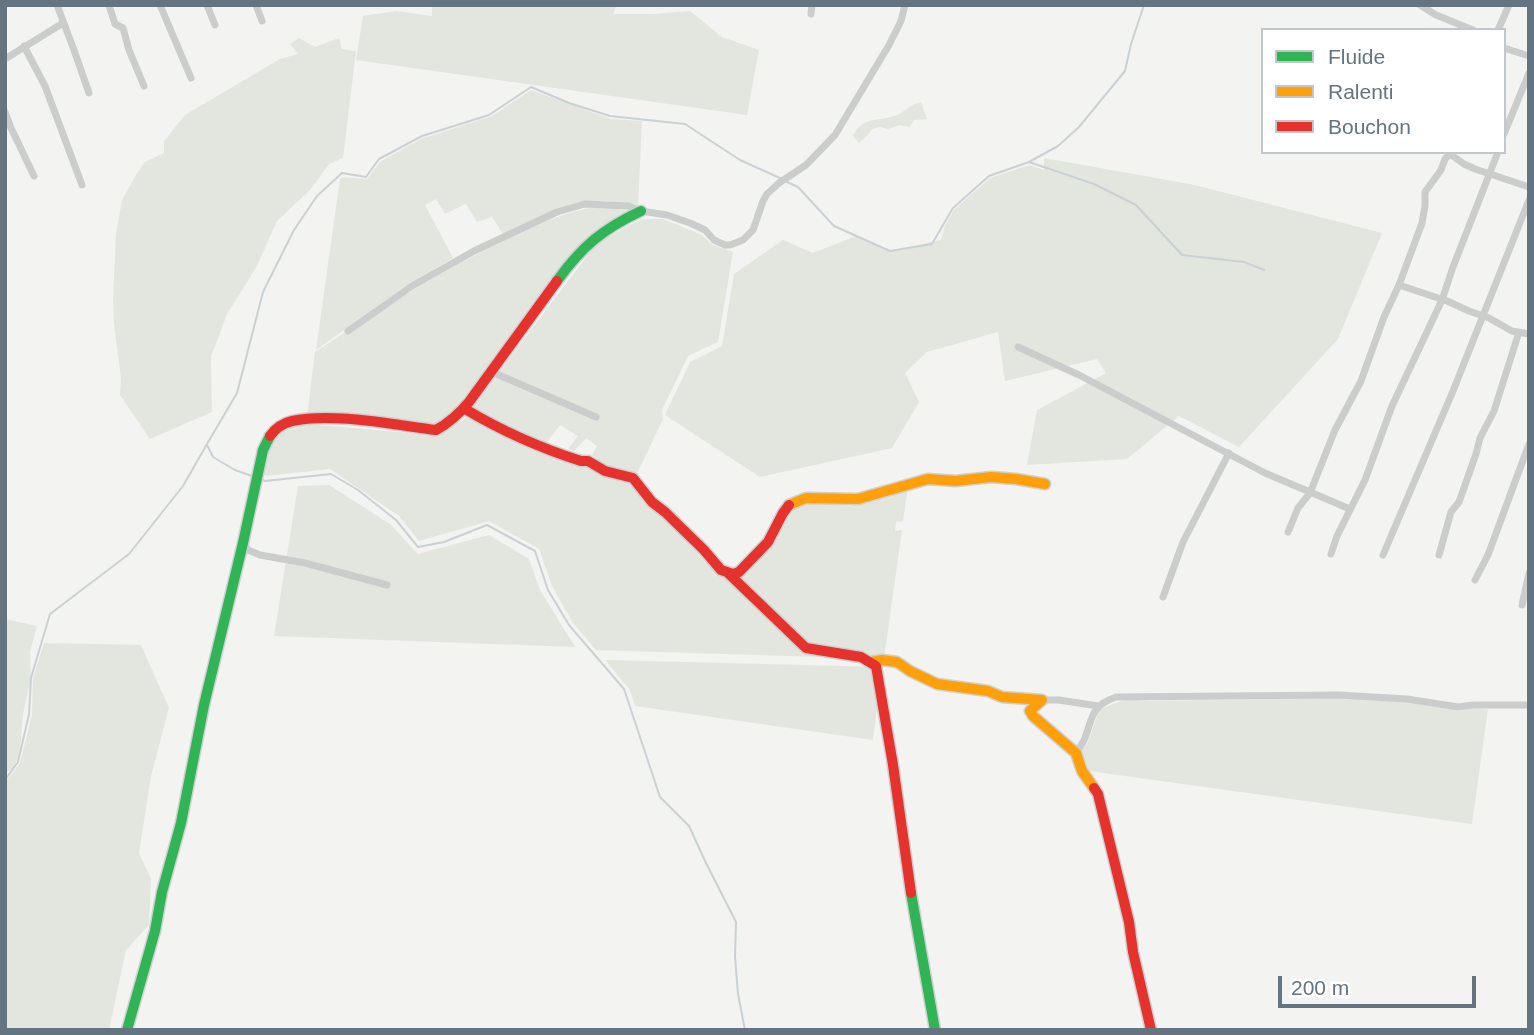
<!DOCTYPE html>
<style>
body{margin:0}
#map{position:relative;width:1534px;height:1035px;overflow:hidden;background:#f3f3f1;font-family:Arial,sans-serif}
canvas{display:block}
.frame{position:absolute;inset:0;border:7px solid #647481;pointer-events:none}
.legend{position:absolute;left:1261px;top:28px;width:245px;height:126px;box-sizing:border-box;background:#fff;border:2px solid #c1c7cd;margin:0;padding:9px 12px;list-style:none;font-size:21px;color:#647481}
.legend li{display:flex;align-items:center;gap:14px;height:35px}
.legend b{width:35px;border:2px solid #c1c7cd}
.scale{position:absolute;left:1278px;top:976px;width:198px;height:32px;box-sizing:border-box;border:4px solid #647481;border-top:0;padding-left:9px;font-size:21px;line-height:24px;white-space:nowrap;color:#647481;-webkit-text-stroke:5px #fff;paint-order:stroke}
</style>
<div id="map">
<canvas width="1534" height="1035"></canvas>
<div class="frame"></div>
<ul class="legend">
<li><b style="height:9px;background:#30b455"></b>Fluide</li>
<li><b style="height:9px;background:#ff9f0a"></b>Ralenti</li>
<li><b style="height:9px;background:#e5322d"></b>Bouchon</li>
</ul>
<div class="scale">200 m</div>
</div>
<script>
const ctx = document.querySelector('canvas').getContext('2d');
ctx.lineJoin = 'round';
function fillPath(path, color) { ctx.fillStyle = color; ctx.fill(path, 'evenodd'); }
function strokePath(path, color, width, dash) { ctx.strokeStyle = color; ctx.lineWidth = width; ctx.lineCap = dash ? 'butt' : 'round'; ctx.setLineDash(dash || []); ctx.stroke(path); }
const green = new Path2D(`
 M 432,5 L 617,5 L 613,14 L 653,14 L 690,11 L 722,37 L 759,50 L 747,115 L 356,60 L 363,16 L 396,11 L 432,16 Z
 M 299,38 L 315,47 L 339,38 L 342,49 L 356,51 L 343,158 L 329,164 L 310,190 L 277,221 L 257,266 L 227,314 L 211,357 L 212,412 L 150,439 L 120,395 L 121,378 L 114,324 L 113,300 L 116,234 L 122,200 L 136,175 L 145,162 L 164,153 L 164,141 L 185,115 L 280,59 L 298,54 L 290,44 Z
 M 531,90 L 611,119 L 642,121 L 638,207 L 628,204 L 604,201 L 583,202 L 503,234 L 492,217 L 477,222 L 466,204 L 445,214 L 436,199 L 425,205 L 453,258 L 410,283 L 316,350 L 340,179 L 343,177 L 367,179 L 380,162 L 421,139 L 492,116 Z
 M 921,102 L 927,119 L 914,120 L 910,127 L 899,125 L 888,129 L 880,127 L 872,129 L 867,136 L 859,143 L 853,136 C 864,114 878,123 897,115 C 906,111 911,104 921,102 Z
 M 1044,158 L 1195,185 L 1382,233 L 1338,339 L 1239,447 L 1179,416 L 1127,459 L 1027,465 L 1037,410 L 1106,373 L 1097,359 L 1005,381 L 998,332 L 927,352 L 905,373 L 919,402 L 892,448 L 760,477 L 665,415 L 690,362 L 722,346 L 734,274 L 783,240 L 813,253 L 856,236 L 890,251 L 941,240 L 945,226 L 954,210 L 990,178 L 1030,165 L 1044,170 Z
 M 605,207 L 634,211 L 598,232 L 457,413 L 436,427 L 307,416 L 315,352 C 380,310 444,268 514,236 C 544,222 572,208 605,207 Z
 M 641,219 L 663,219 L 702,235 L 711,244 L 733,252 L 718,342 L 688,356 L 662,410 L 663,419 L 637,474 L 608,467 L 592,455 L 597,446 L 586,438 L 574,451 L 568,449 L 578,436 L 560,425 L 545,445 L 472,407 L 597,243 Z
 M 468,417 L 549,455 L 585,462 L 599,473 L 629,482 L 717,573 L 733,581 L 770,547 L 794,507 L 818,502 L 851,506 L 908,488 L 903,521 L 896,522 L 895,531 L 902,530 L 884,659 L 596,650 L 573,623 L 552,586 L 539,549 L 489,521 L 419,541 L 399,516 L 330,469 L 266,476 L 261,473 C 263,463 270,441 278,434 C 285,427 297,426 306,424 L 435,435 Z
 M 329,485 L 390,524 L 418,554 L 489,535 L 529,559 L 540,590 L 575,647 L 274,636 L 298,486 Z
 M 5,619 L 37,626 L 30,652 L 31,678 L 23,714 L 20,752 L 14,768 L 5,773 Z
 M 44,643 L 141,645 L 169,708 L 151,776 L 139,853 L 151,879 L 149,925 L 126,950 L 109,1030 L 5,1030 L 5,783 L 20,763 L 32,714 L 33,678 Z
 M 605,660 L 882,667 L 873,740 L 635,706 L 630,690 Z
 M 1339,698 L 1404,701 L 1459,711 L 1475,708 L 1488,709 L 1472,824 L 1089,771 L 1079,754 L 1088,742 L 1099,710 C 1121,700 1124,698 1149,701 Z`);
const stream = new Path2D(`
 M 1144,5 L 1131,44 L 1125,71 L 1079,127 L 1058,146 L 1029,162 L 1094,184 L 1136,205 L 1182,255 L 1244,262 L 1264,270
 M 787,182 L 798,187 L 834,226 L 890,251 L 932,244 L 953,208 L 989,176 L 1029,162
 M 207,445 L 213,457 L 235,470 L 252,476
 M 261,479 L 265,481 L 331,474 L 358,490 L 396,520 L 418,547 L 444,542 L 487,525 L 535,551 L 548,590 L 569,625 L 624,689 L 660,797 L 689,826 L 706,863 L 736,922 L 735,957 L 738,994 L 745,1030
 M 5,780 L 18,762 L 29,714 L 31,678 L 50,614 L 129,554 L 183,486 L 207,444 L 237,393 L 263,292 L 294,230 L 317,196 L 342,173 L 366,177 L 379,159 L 422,136 L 489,115 L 531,87 L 569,103 L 610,116 L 685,124 L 740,160 L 782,179`);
const street = new Path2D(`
 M 57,5 L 74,50 L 89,93
 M 109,5 L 115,24 L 123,28 L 129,50 L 144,86
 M 160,5 L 191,78
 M 207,5 L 215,25
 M 256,5 L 262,21
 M 1420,5 L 1436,15 L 1473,30
 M 811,14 L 812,5
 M 1498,30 L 1509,5
 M 24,46 L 45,86 L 82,185
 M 1504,48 L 1529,56
 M 5,59 L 63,23
 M 5,112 L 11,128 L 34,176
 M 1504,134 L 1529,73
 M 1451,152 L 1450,154 L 1464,164 L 1475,169 L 1529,187
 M 1399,285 L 1422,223 L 1425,206 L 1425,192 L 1441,170 L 1445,159 L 1450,154
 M 348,331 L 412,286 L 474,251 L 557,212 L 585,204 L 628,206 L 641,211 L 667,215 L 690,223 L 705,230 L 714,240 L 725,245 L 730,245 L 743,240 L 753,230 L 763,201 L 767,194 L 779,183 L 806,165 L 835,135 L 889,45 L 901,21 L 905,5
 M 1018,347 L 1079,375 L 1265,473 L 1350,509
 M 492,372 L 596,417
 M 1288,532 L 1298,508 L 1310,493 L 1335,430 L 1361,381 L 1384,317 L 1399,285 L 1447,301 L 1469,311 L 1489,318 L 1512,331 L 1529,334
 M 243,543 L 248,550 L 260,555 L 305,563 L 387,585
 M 1331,554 L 1337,536 L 1365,480 L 1392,406 L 1442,300 L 1453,267 L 1498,152
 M 1383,555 L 1453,391 L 1529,200
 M 1439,555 L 1451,512 L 1459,502 L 1476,454 L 1480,438 L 1494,411 L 1519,332
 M 1475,580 L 1488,555 L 1529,444
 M 1163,597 L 1183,542 L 1229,453
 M 1522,605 L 1529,573
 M 1042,700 L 1059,700 L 1098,706
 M 1076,753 C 1079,748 1083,743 1085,738 C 1093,716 1091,706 1116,697 L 1339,695 L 1407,699 L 1458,707 L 1473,705 L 1529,705`);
const fast = new Path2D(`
 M 557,281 C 582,246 603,229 641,211
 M 911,893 L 935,1030
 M 127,1030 L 155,931 L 162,892 L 181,823 L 204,705 L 243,543 L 263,450 L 270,436`);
const slow = new Path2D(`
 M 789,505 L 806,498 L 858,499 L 928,479 L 955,481 L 991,477 L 1016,479 L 1045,484
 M 871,662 L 882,660 L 897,662 L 910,671 L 937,684 L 988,691 L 1002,697 L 1042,700 L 1030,711 L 1033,716 L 1076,753 L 1082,771 L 1094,788`);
const jam = new Path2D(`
 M 465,409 C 502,431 540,448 581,461 L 588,461 L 605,471 L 633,478 L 652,502 L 665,512 L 704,550 L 721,570 L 733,574 L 739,572 L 768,542 L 783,513 L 789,505
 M 270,436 C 275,429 283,423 292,421 C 332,412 395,425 436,430 C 449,423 459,414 469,402 L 557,281
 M 729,574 L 806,648 L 861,657 L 876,666 L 893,765 L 911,893
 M 1094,788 L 1098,794 L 1129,922 L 1133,952 L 1151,1030`);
fillPath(green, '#e2e6df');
strokePath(stream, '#cad1d4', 2);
strokePath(fast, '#cfd0d0', 13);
strokePath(slow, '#cfd0d0', 13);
strokePath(jam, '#cfd0d0', 13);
strokePath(street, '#cbcccc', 7);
strokePath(fast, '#30b455', 10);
strokePath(slow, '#ff9f0a', 10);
strokePath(jam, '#e5322d', 10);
</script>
